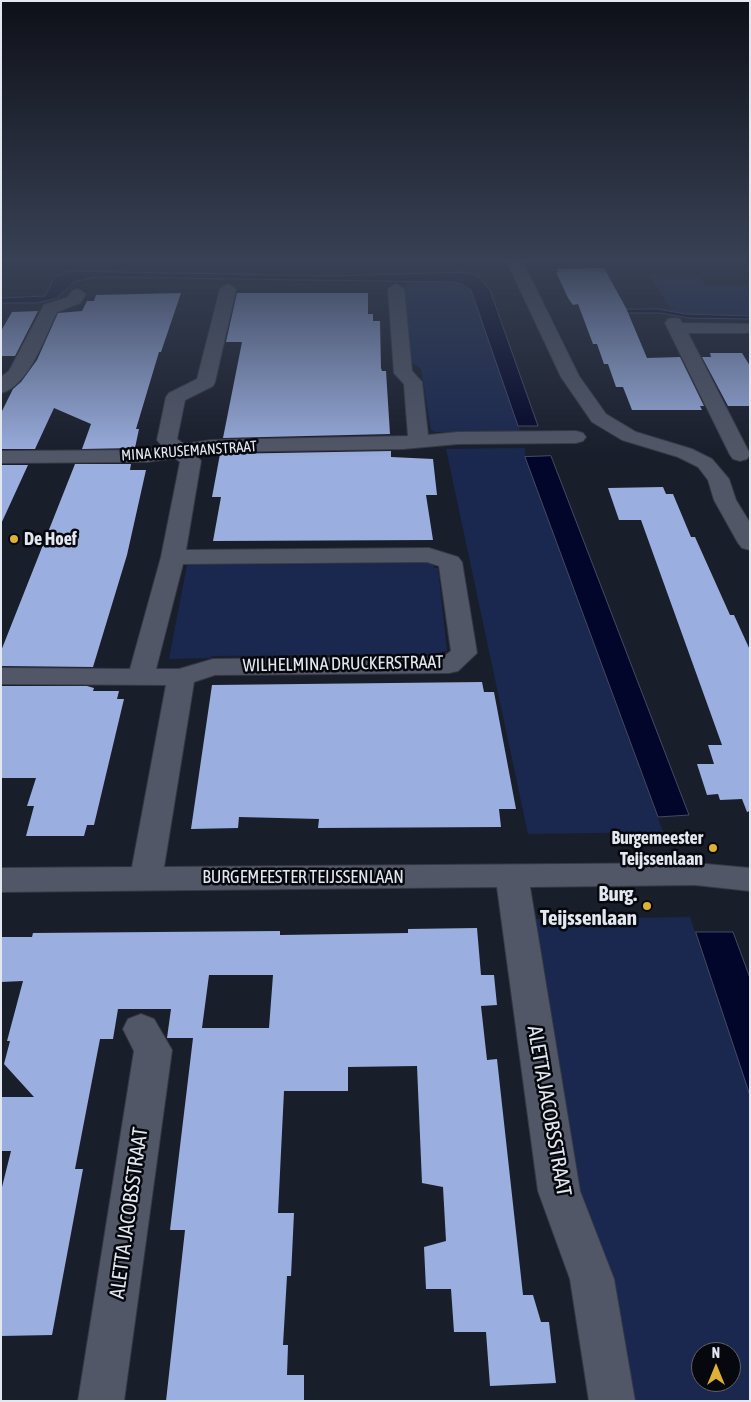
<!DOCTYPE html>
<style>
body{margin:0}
#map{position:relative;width:751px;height:1402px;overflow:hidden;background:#191e2b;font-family:"Asap Condensed",sans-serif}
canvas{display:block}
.frame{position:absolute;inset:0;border:2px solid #e2e7f0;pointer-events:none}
.north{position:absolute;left:691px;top:1342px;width:50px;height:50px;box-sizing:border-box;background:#06080e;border:1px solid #5e6168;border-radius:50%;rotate:0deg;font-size:14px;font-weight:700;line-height:20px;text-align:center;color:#e2e7f0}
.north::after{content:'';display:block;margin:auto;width:18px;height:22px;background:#dfb133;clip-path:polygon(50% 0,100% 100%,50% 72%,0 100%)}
</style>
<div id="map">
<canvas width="751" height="1402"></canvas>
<div class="frame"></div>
<div class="north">N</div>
</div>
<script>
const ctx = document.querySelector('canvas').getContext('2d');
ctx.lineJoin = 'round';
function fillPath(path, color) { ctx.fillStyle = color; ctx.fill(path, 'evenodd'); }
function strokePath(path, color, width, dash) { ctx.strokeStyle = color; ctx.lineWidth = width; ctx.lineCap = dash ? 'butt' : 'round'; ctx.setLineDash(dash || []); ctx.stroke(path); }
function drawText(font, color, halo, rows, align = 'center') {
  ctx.font = font + ' "Asap Condensed",sans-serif'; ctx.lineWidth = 5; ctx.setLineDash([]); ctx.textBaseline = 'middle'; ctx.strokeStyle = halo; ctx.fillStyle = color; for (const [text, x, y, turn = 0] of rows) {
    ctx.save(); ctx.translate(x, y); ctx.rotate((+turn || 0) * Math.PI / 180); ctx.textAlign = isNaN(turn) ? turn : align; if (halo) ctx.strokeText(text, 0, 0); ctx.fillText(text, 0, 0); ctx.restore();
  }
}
const green = new Path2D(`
 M 649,274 L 696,274 L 707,286 L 750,285 L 750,316 L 685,314 L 672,311 Z
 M 412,282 C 432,282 454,279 471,290 L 521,433 L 436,432 L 431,430 L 421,369 L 412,362 L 402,287 Z
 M 525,448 L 525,457 L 663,832 L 528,834 L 446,449 Z
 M 434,563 L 434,568 L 438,568 L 447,651 L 442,651 L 442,654 L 211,656 L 211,658 L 169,659 L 187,565 Z
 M 690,917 L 750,1095 L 750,1401 L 630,1401 L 594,1226 L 573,1180 L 535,923 L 536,919 ZM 701,1352 L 731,1352 L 731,1382 L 701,1382 Z`);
const water = new Path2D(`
 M 69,271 L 331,276 L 465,272 L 478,276 L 490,290 L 538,426 L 518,426 L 471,290 L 462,284 L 451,282 L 94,277 L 74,282 L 57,298 L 37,303 L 1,303 L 1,298 L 45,296 L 54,278 Z
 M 658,309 L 685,314 L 750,316 L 750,319 L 689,318 L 660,313 L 590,313 L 588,310 Z
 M 551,456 L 689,815 L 658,817 L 525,457 Z
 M 696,932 L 733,932 L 750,978 L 750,1095 Z`);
const building = new Path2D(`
 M 604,268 L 626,308 L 647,358 L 680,357 L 704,406 L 700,406 L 702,410 L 632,410 L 623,387 L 616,387 L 608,364 L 604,364 L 597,344 L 593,344 L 578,304 L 573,305 L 568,298 L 556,272 L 559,272 L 557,269 Z
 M 181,293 L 161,352 L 159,352 L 136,429 L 139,429 L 135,448 L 82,449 L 91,424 L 54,408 L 35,449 L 1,449 L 1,413 L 13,389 L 21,382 L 37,360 L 58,313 L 82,311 L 87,301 L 94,301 L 96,295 Z
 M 237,293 L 368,293 L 368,314 L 373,314 L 373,321 L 380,321 L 381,368 L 382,371 L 386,371 L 390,434 L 223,438 L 242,342 L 226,342 Z
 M 38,311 L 15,356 L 1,356 L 1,331 L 12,312 Z
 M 710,353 L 742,353 L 750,366 L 750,406 L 728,406 L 702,357 L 711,357 Z
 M 391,451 L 391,457 L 433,459 L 437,495 L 426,495 L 433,540 L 213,541 L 221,497 L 212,497 L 220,454 Z
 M 75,464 L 131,464 L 130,470 L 146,470 L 127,555 L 93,667 L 1,666 L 1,651 Z
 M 1,465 L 28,465 L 1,524 Z
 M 663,487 L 666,494 L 673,494 L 691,537 L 695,537 L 730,615 L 734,615 L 750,650 L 750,811 L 747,812 L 742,799 L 720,800 L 718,794 L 707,795 L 697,764 L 714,764 L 708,745 L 722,745 L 641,520 L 619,520 L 608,488 Z
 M 482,682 L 484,692 L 494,692 L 516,809 L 499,809 L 501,827 L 318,828 L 319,819 L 239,817 L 238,828 L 191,829 L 212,685 Z
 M 1,686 L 87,686 L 94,688 L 93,691 L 119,691 L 117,699 L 124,699 L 94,825 L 87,825 L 84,836 L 26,836 L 34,806 L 27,806 L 36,778 L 1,778 Z
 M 477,928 L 481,975 L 494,975 L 497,1005 L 481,1006 L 487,1060 L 497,1059 L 523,1295 L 533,1295 L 541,1322 L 549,1322 L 556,1383 L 490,1386 L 486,1332 L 454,1332 L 451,1289 L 426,1289 L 424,1247 L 446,1241 L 443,1187 L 422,1183 L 417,1066 L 348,1067 L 348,1091 L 284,1091 L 278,1213 L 294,1213 L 291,1276 L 287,1276 L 283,1345 L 288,1345 L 287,1375 L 304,1375 L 304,1401 L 166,1401 L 185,1230 L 170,1230 L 193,1038 L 167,1038 L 171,1009 L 118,1009 L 113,1039 L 100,1039 L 75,1169 L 83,1169 L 52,1335 L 1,1336 L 1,1191 L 11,1151 L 1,1151 L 1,1097 L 34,1097 L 4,1064 L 10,1041 L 7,1041 L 23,981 L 1,982 L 1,937 L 32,937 L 33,933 L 280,931 L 280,935 L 408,933 L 408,929 ZM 209,975 L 273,975 L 269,1028 L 202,1028 Z`);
const minor = new Path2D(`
 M 507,262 L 523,262 L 579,376 L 606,414 L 636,432 L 692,449 L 712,459 L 729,479 L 736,500 L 750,523 L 750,550 L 742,548 L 738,543 L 714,500 L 708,480 L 698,467 L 678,457 L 622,440 L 592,422 L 561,377 Z
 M 228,284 L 236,289 L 215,382 L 213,386 L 185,400 L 177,439 L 184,444 L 211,440 L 408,436 L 404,384 L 394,373 L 388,289 L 396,284 L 404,289 L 412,371 L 422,382 L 428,435 L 458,432 L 576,431 L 583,433 L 586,437 L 583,441 L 576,443 L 458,444 L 403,449 L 211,452 L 196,455 L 201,461 L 186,550 L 429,548 L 458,557 L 462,562 L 477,653 L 458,671 L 449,673 L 215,675 L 194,682 L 164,867 L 695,863 L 750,868 L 750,891 L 695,885 L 530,887 L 580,1191 L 614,1279 L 635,1401 L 589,1401 L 570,1279 L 538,1191 L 497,887 L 1,892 L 1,868 L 132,867 L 166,685 L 1,684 L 1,668 L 130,669 L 161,557 L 180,462 L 175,458 L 147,462 L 1,463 L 1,451 L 147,450 L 163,447 L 157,440 L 166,397 L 169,393 L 197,379 L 220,289 ZM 427,562 L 439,566 L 451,651 L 443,657 L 213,659 L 179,669 L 156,669 L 183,564 Z
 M 78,289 L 86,294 L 80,303 L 57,312 C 45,336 29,386 1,393 L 1,377 L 9,371 L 44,305 L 68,297 L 72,291 Z
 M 674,318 L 680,319 L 682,323 L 750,324 L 750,332 L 746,333 L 688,333 L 750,454 L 747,459 L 740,461 L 733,459 L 730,455 L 665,323 L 668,319 Z
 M 141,1014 L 154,1019 L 172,1050 L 124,1401 L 78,1401 L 134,1051 L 123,1029 L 128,1019 Z`);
const markers = [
 [14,539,5,"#dfb133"],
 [713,848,5,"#dfb133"],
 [647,906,5,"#dfb133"]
];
const farStreetnames = [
 ["MINA KRUSEMANSTRAAT",189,451,-4]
];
const poiNames = [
 ["De Hoef",24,539],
 ["Burgemeester",703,838,"right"],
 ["Teijssenlaan",703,859,"right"]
];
const streetNames = [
 ["WILHELMINA DRUCKERSTRAAT",343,664,-1],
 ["BURGEMEESTER TEIJSSENLAAN",303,877]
];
const nearPoinames = [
 ["Burg.",637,894],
 ["Teijssenlaan",637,918]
];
const nearStreetnames = [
 ["ALETTA JACOBSSTRAAT",549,1111,80],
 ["ALETTA JACOBSSTRAAT",129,1213,-82]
];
fillPath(green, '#1a284f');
fillPath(water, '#02062a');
strokePath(water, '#454a65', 1);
fillPath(building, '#9aaedf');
strokePath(minor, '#363944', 2);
fillPath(minor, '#515767');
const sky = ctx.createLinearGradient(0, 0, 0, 458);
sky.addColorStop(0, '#0e1018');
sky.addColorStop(0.57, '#384155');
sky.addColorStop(1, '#38415500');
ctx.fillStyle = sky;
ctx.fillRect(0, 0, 751, 458);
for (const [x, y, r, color] of markers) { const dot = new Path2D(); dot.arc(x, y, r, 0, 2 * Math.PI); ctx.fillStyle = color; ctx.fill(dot); strokePath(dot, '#06080e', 2); }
drawText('15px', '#e2e7f0', '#06080e', farStreetnames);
drawText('bold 18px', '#e2e7f0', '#06080e', poiNames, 'left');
drawText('18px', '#e2e7f0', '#06080e', streetNames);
drawText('bold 21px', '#e2e7f0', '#06080e', nearPoinames, 'right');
drawText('21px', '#e2e7f0', '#06080e', nearStreetnames);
</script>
